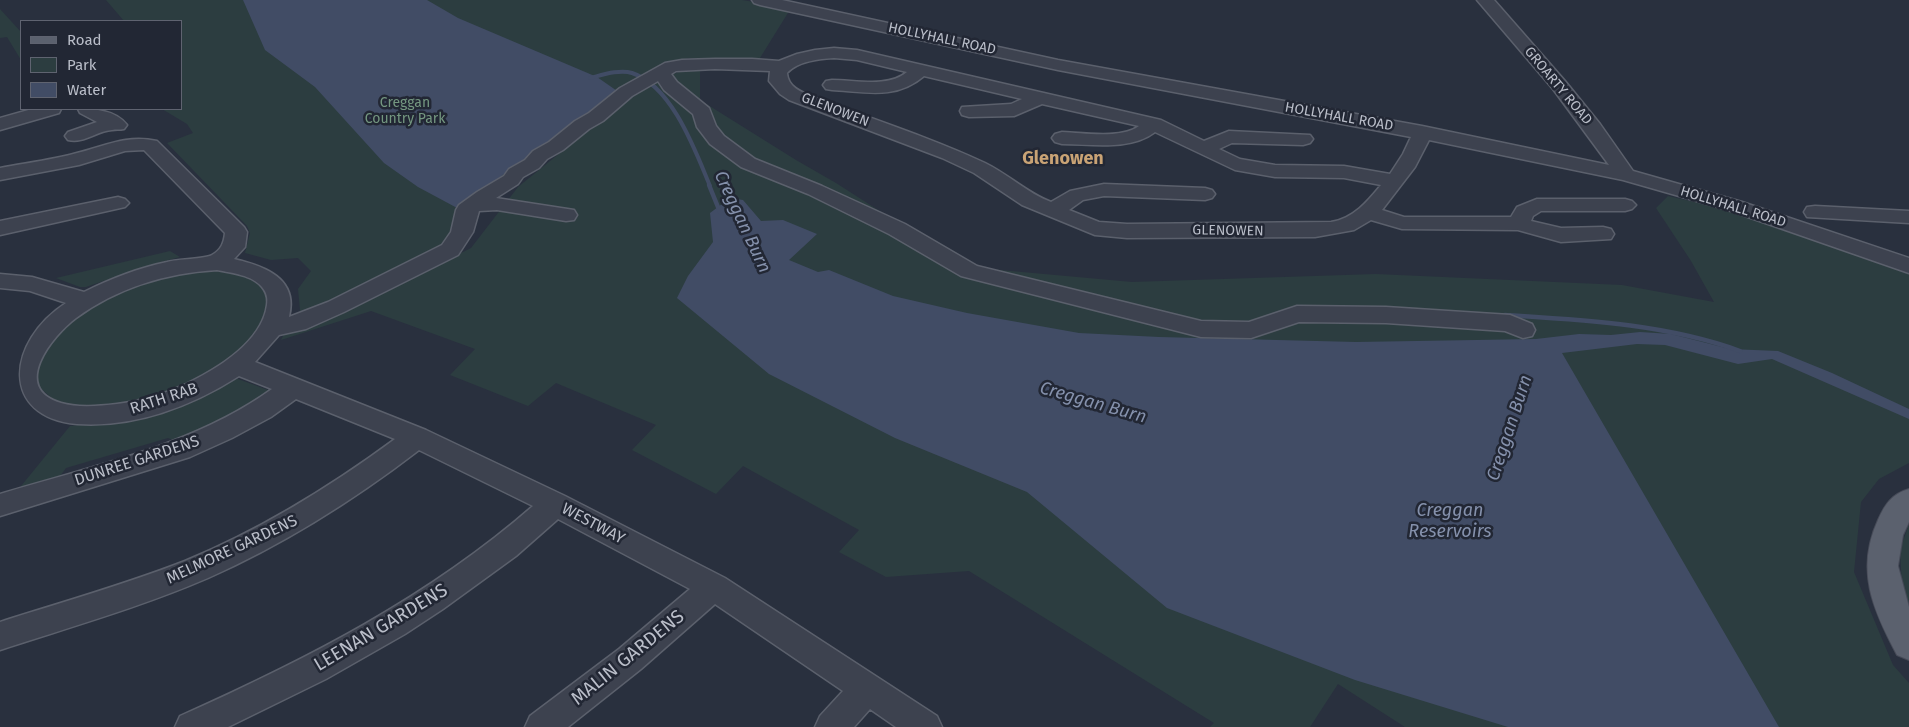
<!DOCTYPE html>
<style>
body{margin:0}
#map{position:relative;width:1909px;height:727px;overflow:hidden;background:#29303e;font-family:"Fira Sans",sans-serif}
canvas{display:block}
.legend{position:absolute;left:20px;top:20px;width:162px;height:90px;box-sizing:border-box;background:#222734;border:1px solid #5f6370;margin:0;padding:6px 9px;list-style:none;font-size:15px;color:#babec9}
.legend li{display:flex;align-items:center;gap:10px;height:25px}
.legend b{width:25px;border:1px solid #5f6370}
</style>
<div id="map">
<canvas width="1909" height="727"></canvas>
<ul class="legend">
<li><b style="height:6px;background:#5b616e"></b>Road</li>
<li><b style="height:14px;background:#2c3d40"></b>Park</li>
<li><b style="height:14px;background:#414c65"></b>Water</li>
</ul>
</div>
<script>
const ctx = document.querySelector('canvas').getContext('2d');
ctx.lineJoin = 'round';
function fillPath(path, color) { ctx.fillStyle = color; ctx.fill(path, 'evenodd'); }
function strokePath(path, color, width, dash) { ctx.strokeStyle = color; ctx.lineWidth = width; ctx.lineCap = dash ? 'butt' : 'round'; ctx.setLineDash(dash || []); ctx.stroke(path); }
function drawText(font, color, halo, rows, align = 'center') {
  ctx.font = font + ' "Fira Sans",sans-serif'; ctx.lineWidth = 5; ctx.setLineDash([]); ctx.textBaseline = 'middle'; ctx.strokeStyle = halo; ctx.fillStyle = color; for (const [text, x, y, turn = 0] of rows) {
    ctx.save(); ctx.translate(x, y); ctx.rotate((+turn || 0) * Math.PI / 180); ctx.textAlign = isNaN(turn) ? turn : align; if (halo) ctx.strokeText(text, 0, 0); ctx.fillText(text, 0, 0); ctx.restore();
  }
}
const green = new Path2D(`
 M 106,0 L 742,0 L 791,8 L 760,58 L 703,60 L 689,58 L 676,61 L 557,137 L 459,209 L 449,245 L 295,322 L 300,310 L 298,289 L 311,271 L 298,258 L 271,260 L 245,253 L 250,233 L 247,226 L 167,143 L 193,133 L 187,124 L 162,109 L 181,109 L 181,21 L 124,21 Z
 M 0,9 L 21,32 L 21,60 L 7,37 L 0,38 Z
 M 700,69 L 700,100 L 796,160 L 836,183 L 967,267 L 1132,282 L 1376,274 L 1622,285 L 1714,302 L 1691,261 L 1656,208 L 1668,196 L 1725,209 L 1909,272 L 1909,463 L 1879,479 L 1861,502 L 1854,572 L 1893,665 L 1909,683 L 1909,727 L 1405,727 L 1338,684 L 1310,727 L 1210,727 L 1214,723 L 969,571 L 886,577 L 839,552 L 859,530 L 743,466 L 716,494 L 632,450 L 656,425 L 556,383 L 528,406 L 450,375 L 475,349 L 371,311 L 281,340 L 285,332 L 370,299 L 471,248 L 518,187 L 645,84 L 685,70 Z
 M 170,251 L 180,257 L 150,265 L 86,287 L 80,287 L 56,278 Z
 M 204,268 L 233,271 L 255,280 L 268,294 L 269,313 L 258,336 L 235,359 L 162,397 L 121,407 L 84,408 L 55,401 L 38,386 L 35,366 L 67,320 L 132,283 Z
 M 238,379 L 268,390 L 269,394 L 250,409 L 178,442 L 168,438 L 66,468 L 58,479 L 17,491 L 70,426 L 126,420 L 224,382 Z
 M 1909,524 L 1909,607 L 1902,588 L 1900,550 Z`);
const water = new Path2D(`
 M 243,0 L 427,0 L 458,18 L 597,77 L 620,93 L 504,174 L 459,209 L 418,187 L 384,163 L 315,87 L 265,50 Z
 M 730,198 L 743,200 L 761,221 L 783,220 L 817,234 L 789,260 L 818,272 L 829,270 L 893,296 L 967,313 L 1079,333 L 1159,337 L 1356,342 L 1536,339 L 1579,334 L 1611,335 L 1640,332 L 1671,334 L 1730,349 L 1778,351 L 1832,373 L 1909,409 L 1909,419 L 1772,359 L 1738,364 L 1665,345 L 1637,344 L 1562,353 L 1779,727 L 1508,727 L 1355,680 L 1167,608 L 1027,492 L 895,438 L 769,374 L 677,298 L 688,276 L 713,242 L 710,213 Z`);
const streamFar1 = new Path2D(`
 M 590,78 C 602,75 620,69 632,73 C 672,86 695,150 710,186`);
const stream = new Path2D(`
 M 709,185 L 720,212
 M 1505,315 C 1583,320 1666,324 1740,351`);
const minor = new Path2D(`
 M 752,0 L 782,0 L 1058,60 L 1422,126 L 1609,165 L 1553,89 L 1477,0 L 1494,0 L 1565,81 L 1600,124 L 1633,171 L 1742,202 L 1909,258 L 1909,273 L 1728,210 L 1623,180 L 1429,140 L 1415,167 L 1382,210 L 1404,217 L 1511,217 L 1517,207 L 1537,199 L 1625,199 L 1632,201 L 1636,205 L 1632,209 L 1625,211 L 1541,211 L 1533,216 L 1531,221 L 1561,228 L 1603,227 L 1611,229 L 1614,234 L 1611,239 L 1561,242 L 1518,230 L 1402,229 L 1371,220 L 1354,230 L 1315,237 L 1127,238 L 1095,235 L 1022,205 L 974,173 L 942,158 L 789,100 L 780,94 L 769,81 L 770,71 L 715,69 L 676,71 L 671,74 L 677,82 L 709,108 L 716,126 L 724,136 L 755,159 L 822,186 L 905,224 L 977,266 L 1201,321 L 1249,322 L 1297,306 L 1386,307 L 1510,315 L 1532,324 L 1535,330 L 1532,336 L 1523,338 L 1505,331 L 1386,323 L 1299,322 L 1251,338 L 1201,337 L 961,276 L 889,234 L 808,194 L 741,167 L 710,144 L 697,127 L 693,114 L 664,90 L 658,81 L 632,96 L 603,121 L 589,129 L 563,150 L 547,159 L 539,168 L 523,177 L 518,184 L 496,198 L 574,210 L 577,215 L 574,220 L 566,221 L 497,210 L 479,211 L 473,232 L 458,255 L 344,312 L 306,329 L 279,335 L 255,362 L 426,430 L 565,496 L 725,578 L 937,716 L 942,727 L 896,727 L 870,709 L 854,727 L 815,727 L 820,716 L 843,691 L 715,604 L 641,669 L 568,727 L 525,727 L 530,716 L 619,649 L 690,589 L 558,519 L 516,556 L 443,609 L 405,634 L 326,679 L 228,727 L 175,727 L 180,716 C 306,660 429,597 533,506 L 419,450 C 354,500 284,544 208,578 C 141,607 70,627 0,650 L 0,622 C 62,602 124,585 185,561 C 260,530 330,487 395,439 L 296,399 L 271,417 L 232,438 L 190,457 L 0,516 L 0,494 C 92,466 193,446 272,389 L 239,376 C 192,406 135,428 77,424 C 0,417 6,342 66,303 L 30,291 L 0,288 L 0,274 L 32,277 L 84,292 C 110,279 138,268 167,262 C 176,259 206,259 212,255 C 221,250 224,243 225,233 L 144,150 L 125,151 L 79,165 L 0,180 L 0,168 C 26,163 52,160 77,153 C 105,146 127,134 157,141 L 244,227 L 247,232 L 245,247 L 234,259 C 264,266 299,278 289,317 L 328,302 L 442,245 L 451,232 L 456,210 L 459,205 L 477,192 L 504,176 L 509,169 L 525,160 L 533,151 L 549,142 L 575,121 L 589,113 L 620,88 L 665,63 L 682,60 L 715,59 L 752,59 L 779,61 L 797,54 L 815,50 L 834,48 L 857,50 L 1161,120 L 1204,141 L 1229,131 L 1310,135 L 1313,139 L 1310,143 L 1303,145 L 1232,143 L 1219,149 L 1240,159 L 1275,165 L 1344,166 L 1390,174 L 1403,154 L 1411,137 L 1058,70 L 760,5 L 754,3 ZM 834,58 L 857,60 L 907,72 C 888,88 856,80 832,80 L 826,81 L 823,85 L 826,89 L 832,90 C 866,92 896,100 924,76 L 1022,99 L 1011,104 L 962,107 L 960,111 L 962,115 L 969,117 L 1014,116 L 1042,104 L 1139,126 C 1122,139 1083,133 1062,132 L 1055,134 L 1052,138 L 1055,142 L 1062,144 C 1092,144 1130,151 1155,132 L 1235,170 L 1275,177 L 1344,178 L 1381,185 C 1368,201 1353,219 1331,222 L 1127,224 L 1099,222 L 1069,210 L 1083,200 L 1104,196 L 1205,200 L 1212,198 L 1215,194 L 1212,190 L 1205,188 L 1104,184 L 1070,191 L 1051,202 C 1027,193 1008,174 985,163 C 929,137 870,118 813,97 C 801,92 788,87 787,73 C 798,61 819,59 834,58 ZM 217,270 C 232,273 252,275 262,287 C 267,293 268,298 267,305 C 262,342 217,369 186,384 C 164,394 141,401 117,404 C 99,406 78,408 61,403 C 10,388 52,336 76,318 C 117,288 166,273 217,270 Z
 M 32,109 L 61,109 L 59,113 L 0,130 L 0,118 Z
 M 78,109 C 95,109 116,110 127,125 L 124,129 C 119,130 116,129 112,130 C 96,131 84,144 68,140 L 65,136 L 68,132 L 97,122 L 80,113 Z
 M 118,197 L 125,199 L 129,203 L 125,207 L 0,235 L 0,221 Z
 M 1815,206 L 1909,211 L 1909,223 L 1807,217 L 1804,212 L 1807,207 Z`);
const major = new Path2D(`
 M 1909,489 L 1909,522 L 1903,535 L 1898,566 L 1909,607 L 1909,660 L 1897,655 C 1873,610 1855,570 1878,520 C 1885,504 1892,494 1909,489 Z`);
const farStreetnames = [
 ["HOLLYHALL ROAD",942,39,12],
 ["GROARTY ROAD",1558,86,50],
 ["GLENOWEN",835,110,21],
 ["HOLLYHALL ROAD",1339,117,10],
 ["HOLLYHALL ROAD",1733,207,17],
 ["GLENOWEN",1228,231,1]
];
const farParknames = [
 ["Creggan",405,103],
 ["Country Park",405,119]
];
const streetNames = [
 ["RATH RAB",164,399,-18],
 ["DUNREE GARDENS",137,461,-18],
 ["WESTWAY",593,524,28],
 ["MELMORE GARDENS",232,550,-25]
];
const farDistrictnames = [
 ["Glenowen",1063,159]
];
const waterNames = [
 ["Creggan Burn",742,222,65],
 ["Creggan Burn",1093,403,16],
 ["Creggan Burn",1510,428,-72],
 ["Creggan",1450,511],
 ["Reservoirs",1450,532]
];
const nearStreetnames = [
 ["LEENAN GARDENS",381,628,-31],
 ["MALIN GARDENS",628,658,-39]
];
fillPath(green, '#2c3d40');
fillPath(water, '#414c65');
strokePath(streamFar1, '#414c65', 4);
strokePath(stream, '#414c65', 4.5);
strokePath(minor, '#5b606c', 3);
strokePath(major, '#474b58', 2);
fillPath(minor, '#3d424f');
fillPath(major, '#5b616e');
drawText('14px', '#babec9', '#222734', farStreetnames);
drawText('14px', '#749780', '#222734', farParknames);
drawText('16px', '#babec9', '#222734', streetNames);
drawText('bold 18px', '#c9a375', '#222734', farDistrictnames);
drawText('italic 18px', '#8591ac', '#222734', waterNames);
drawText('19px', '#babec9', '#222734', nearStreetnames);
</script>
